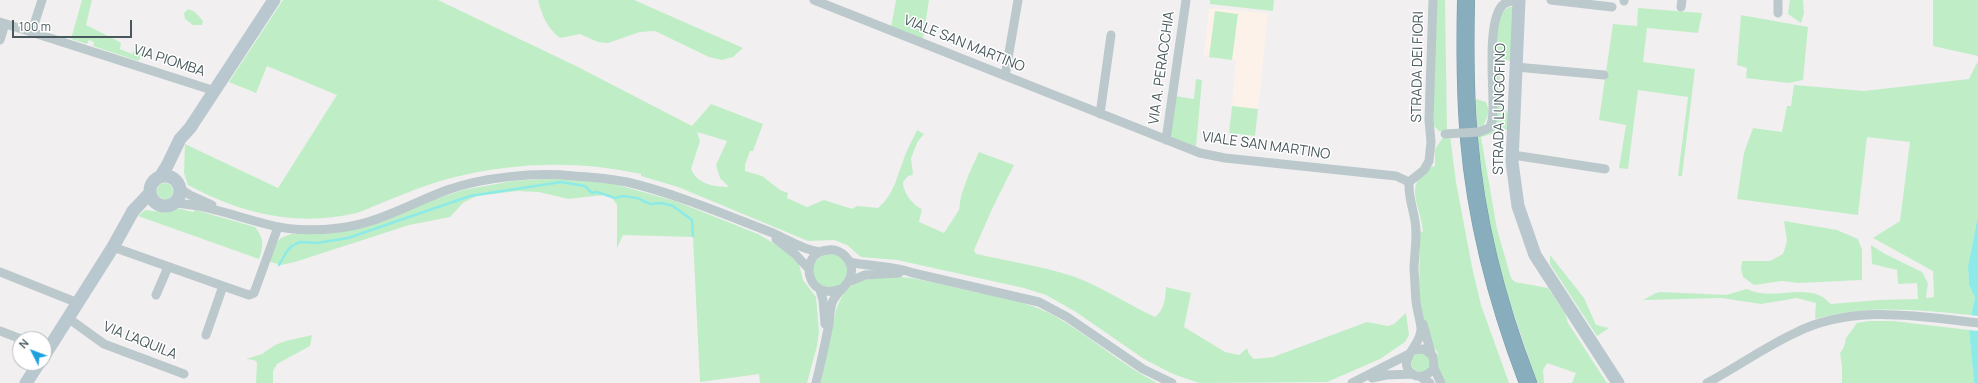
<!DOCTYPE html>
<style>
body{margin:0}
#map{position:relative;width:1978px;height:383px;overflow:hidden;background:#f2eff0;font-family:Manrope,sans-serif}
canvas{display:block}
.north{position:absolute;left:12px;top:331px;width:40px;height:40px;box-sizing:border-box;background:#fff;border:1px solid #b6bcbe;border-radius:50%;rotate:312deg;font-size:11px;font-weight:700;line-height:16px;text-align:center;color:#48585c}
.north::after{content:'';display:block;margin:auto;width:14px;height:18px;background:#1ea0dd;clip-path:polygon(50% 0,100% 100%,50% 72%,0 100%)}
.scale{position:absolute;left:12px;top:20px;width:120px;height:18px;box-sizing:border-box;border:2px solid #48585c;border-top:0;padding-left:5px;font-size:12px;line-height:14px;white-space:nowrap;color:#48585c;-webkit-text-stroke:3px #fff;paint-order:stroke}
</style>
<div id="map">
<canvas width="1978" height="383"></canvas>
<div class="north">N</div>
<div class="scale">100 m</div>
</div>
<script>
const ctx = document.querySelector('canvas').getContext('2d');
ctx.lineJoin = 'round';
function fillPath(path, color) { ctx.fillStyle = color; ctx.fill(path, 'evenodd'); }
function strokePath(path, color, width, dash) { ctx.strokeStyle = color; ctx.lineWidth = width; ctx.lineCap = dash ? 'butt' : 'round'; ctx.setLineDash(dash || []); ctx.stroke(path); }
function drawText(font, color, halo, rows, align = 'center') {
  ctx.font = font + ' Manrope,sans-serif'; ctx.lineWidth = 3; ctx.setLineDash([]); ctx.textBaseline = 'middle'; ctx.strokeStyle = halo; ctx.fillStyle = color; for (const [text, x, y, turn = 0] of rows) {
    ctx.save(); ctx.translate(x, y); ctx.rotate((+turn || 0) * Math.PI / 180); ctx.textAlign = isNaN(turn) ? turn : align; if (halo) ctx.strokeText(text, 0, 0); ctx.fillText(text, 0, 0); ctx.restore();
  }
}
const commercial = new Path2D(`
 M 1209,8 L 1268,13 L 1258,109 L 1232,106 L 1236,60 L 1204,56 Z`);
const green = new Path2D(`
 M 82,0 L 92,0 L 86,25 L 118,41 L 121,43 L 120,49 L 132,54 L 135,48 L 145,53 L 138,61 L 93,46 L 94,42 L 89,40 L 87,44 L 71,39 Z
 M 283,0 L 438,0 L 576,66 L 692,126 L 711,104 L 763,124 L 753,151 L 750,151 L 745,165 L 745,171 L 762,176 L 780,190 L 788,193 L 787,198 L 807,207 L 824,200 L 852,209 L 857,206 L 878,208 C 895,194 898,172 906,153 C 909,145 914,137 917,130 L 924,134 L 918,141 L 911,158 L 913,175 L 908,176 L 903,182 C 903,193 913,205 922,209 L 919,222 L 944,233 L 959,210 L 961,196 L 968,176 L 979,152 L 1014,165 L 993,207 L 974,250 L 976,254 C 1008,261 1041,266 1072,276 C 1101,286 1127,304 1155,317 C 1165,309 1165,299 1166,287 L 1191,293 L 1184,327 L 1225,352 L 1239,355 L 1247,348 L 1249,354 L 1254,359 L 1273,357 L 1367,322 L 1388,326 L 1394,324 L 1406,313 L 1409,335 L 1405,342 L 1380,359 L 1327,382 L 1199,383 L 1173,374 L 1144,359 L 1076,312 L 1046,295 L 1024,288 L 897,260 L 861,257 L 847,245 L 834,240 L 808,241 L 678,187 L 641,176 L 641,174 C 578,160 513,162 451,178 C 418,187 387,201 357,213 C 295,227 243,214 188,185 L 184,173 L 185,144 L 278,188 L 337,95 L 267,66 L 256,93 L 229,82 ZM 697,132 L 727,141 L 716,165 L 720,178 L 729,187 C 714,187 697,184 691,169 L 700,141 Z
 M 538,0 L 634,0 L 743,48 L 733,57 L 722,60 L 709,57 L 655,31 L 640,32 L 608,43 L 598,42 L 580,34 L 560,38 C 546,26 543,18 538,0 Z
 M 896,0 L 929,0 L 923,39 L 891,27 Z
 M 1210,0 L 1274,0 L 1273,11 L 1210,4 Z
 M 1436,0 L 1445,0 L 1447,132 L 1439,131 L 1433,125 Z
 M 1790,0 L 1803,0 L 1804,13 L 1801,23 L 1788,14 Z
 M 1933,0 L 1978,0 L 1978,56 L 1933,46 Z
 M 1509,7 L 1515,7 L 1512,60 L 1504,61 C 1497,72 1498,107 1510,115 L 1509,129 L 1481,137 L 1497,229 L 1511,278 L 1515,282 L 1548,288 L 1565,313 L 1568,323 L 1607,383 L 1572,383 L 1576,373 L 1547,363 L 1543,370 L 1544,383 L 1537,383 L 1497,263 L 1487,215 L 1476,135 L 1496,117 L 1497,27 L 1498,15 Z
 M 1638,8 L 1702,13 L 1698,33 L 1647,28 L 1643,62 L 1695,69 L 1682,176 L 1678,176 L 1688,97 L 1638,90 L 1628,169 L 1619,168 L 1626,125 L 1599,120 L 1613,24 L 1637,26 Z
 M 188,9 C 195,11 199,16 203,21 L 202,25 L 193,25 L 185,19 L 184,13 Z
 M 1215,11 L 1238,14 L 1232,60 L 1209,57 Z
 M 1741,15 L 1808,27 L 1803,80 L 1789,83 L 1746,78 L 1747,68 L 1737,65 Z
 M 1978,61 L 1978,216 L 1968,266 L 1969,285 L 1975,298 L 1971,315 C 1916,310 1870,304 1815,319 L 1816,303 L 1797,298 L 1761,304 L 1721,298 L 1643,300 L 1656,293 L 1661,292 L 1726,295 L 1747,289 C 1771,301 1797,285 1821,296 C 1825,298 1828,302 1831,304 L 1878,300 L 1918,299 L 1917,283 L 1898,284 L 1897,270 L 1872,264 L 1871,245 L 1885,254 L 1922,272 L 1928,283 L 1926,298 L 1934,297 L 1933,271 L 1873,238 L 1900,221 L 1910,142 L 1867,137 L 1858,215 L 1737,199 L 1744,153 L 1753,128 L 1782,132 L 1787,106 L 1791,106 L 1794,85 L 1864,91 L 1969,79 Z
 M 1196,79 L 1202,80 L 1196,147 L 1169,136 L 1175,96 L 1194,99 Z
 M 1476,99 L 1486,102 L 1489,112 L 1484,125 L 1477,128 Z
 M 1232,106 L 1258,109 L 1255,136 L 1229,133 Z
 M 1444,136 L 1450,136 L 1456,182 L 1472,267 L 1481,305 L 1509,383 L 1444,383 L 1438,369 L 1438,353 L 1433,346 L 1422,312 L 1419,294 L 1420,231 L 1423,232 C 1422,210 1405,189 1424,173 C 1428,170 1430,167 1435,166 L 1435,149 Z
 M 558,178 L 614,184 L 675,201 L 758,234 L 782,248 L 799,264 L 803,280 L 816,297 L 819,332 L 817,346 L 807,383 L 760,383 L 759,374 L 700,382 L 693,237 L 623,235 L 617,248 L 617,205 L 612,198 L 604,195 L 568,199 L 539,192 L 517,191 L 476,196 L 463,203 L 450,217 L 409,225 L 295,262 L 281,265 L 267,261 L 275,244 L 281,238 L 291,234 L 326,234 L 463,190 L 513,181 Z
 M157 191a8 8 0 1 1 16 0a8 8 0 1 1-16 0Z
 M 177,208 L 193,212 L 195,210 L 255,227 C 264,238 264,246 259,259 L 138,216 L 145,210 L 163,212 Z
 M 1784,221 L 1837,230 L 1858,239 L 1862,250 L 1862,280 L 1798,283 L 1782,281 L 1754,285 L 1743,277 L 1741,269 L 1742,261 L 1770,261 L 1783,254 L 1787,241 Z
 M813 271a17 17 0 1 1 34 0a17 17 0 1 1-34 0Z
 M 1550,255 L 1584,298 L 1596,325 L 1609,328 L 1597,336 L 1550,264 Z
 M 888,276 C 915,277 940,284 966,290 C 997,297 1030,301 1058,318 C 1092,338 1122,365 1157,383 L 821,383 L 836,310 C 847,280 860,280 888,276 Z
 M 1869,321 L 1893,321 L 1969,330 L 1974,383 L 1842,383 L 1842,366 L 1840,353 L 1844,347 L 1846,338 L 1857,323 Z
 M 312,335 L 310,346 L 277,364 L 273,371 L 273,383 L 256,383 L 257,362 L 254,360 L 246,359 L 262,354 L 275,345 L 286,341 Z
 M1411 362a10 10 0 1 1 20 0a10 10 0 1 1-20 0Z`);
const water = new Path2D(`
 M 1978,216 L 1978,316 L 1971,315 L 1975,298 L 1969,285 L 1968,266 Z
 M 1969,330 L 1978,331 L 1978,383 L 1974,383 Z`);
const stream = new Path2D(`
 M 279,265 L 287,251 L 292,246 L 300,242 L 317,243 L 348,238 L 470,196 L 561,182 L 585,186 L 592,193 L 597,192 L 615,198 L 623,196 L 637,198 L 650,204 L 662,203 L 673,206 L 692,220 L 693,236`);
const street = new Path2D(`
 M 814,0 L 1200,153 L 1225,158 L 1396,176 L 1409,182 L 1424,170 L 1429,161 L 1431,142 L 1429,120 L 1433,0
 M 1551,0 L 1612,7
 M 1624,1 L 1624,0
 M 1681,7 L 1682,0
 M 1778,13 L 1778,0
 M 0,22 L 215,91
 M 32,31 L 42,0
 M 0,40 L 5,24
 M 1516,67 L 1604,75
 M 1005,76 L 1018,0
 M 1100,114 L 1111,35
 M 1479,132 L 1489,128 C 1494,121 1493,110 1493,102 C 1493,81 1487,16 1504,4 C 1509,0 1514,1 1519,1
 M 1166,140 L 1186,0
 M 1513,155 L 1605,169
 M 1409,182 C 1408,196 1413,208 1415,221 C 1418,237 1414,254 1414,270 C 1415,280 1415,291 1416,301 C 1417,310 1420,319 1421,328 C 1422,343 1403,355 1407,367 C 1412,380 1427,378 1434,368 L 1433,356 L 1424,349 L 1414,350
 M 179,188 L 190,195 L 212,205
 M 174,203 C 207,205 234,216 266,224 C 290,231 315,231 339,228 C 377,224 412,203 447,190 C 484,177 535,172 574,176 C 591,177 610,179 627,182 C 677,194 726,215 773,233 C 789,240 803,250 820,252
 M 776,239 L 795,254 L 809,269
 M 113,247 L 223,286 L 206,335
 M 849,262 C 871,267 893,265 913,273 L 1039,302 L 1067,317 L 1143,369 L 1172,383
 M 0,272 L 78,303
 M 848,282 L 865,275 L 899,273
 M 223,286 L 249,295 L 254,293 L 278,227
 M 820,290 L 823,300 L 825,324
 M 156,295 L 168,267
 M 68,318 L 104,344 L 184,374
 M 1423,324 L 1431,353
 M 0,331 L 21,339
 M 1434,368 L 1441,383
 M 1419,376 L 1430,383
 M 1372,378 L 1386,375 L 1413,374
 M 816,383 C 821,363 825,344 829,324 C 830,317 830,309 832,303 C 836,292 846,288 850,278 C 853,270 851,262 845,256 C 840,251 834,249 828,250 C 797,252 806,303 841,289
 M 1352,383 L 1409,354
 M 1707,383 C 1737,367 1765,347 1795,333 C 1852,304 1917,316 1978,323`);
const secondary = new Path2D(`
 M 1519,0 L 1512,162 L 1518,206 L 1535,255 L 1618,383
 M150 191a15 15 0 1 1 30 0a15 15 0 1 1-30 0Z
 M 160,177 L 167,166 L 180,139 L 190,128 L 274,0
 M 44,356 L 113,247 L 133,211 L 150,193
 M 26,383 L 39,363`);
const highway = new Path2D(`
 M 1466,0 C 1465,47 1465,93 1469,139 C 1476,223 1498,305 1528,383`);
const streetBridge = new Path2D(`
 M 1445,134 L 1479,132`);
const streetNames = [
 ["VIALE SAN MARTINO",964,44,22],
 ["VIA PIOMBA",169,61,18],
 ["STRADA DEI FIORI",1418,67,-89],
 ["VIA A. PERACCHIA",1162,68,-82],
 ["STRADA LUNGOFINO",1500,109,-89],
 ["VIALE SAN MARTINO",1266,146,8],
 ["VIA L'AQUILA",140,341,22]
];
fillPath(commercial, '#fcf2ea');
fillPath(green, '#bfeec6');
fillPath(water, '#8deae7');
strokePath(stream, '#8deae7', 2.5);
strokePath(highway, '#749aa9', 18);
strokePath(street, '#bbc8cc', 9);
strokePath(secondary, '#b9c8ce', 13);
strokePath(highway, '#88aebd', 17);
strokePath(streetBridge, '#bbc8cc', 9);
drawText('14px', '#48585c', '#fff', streetNames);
</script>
